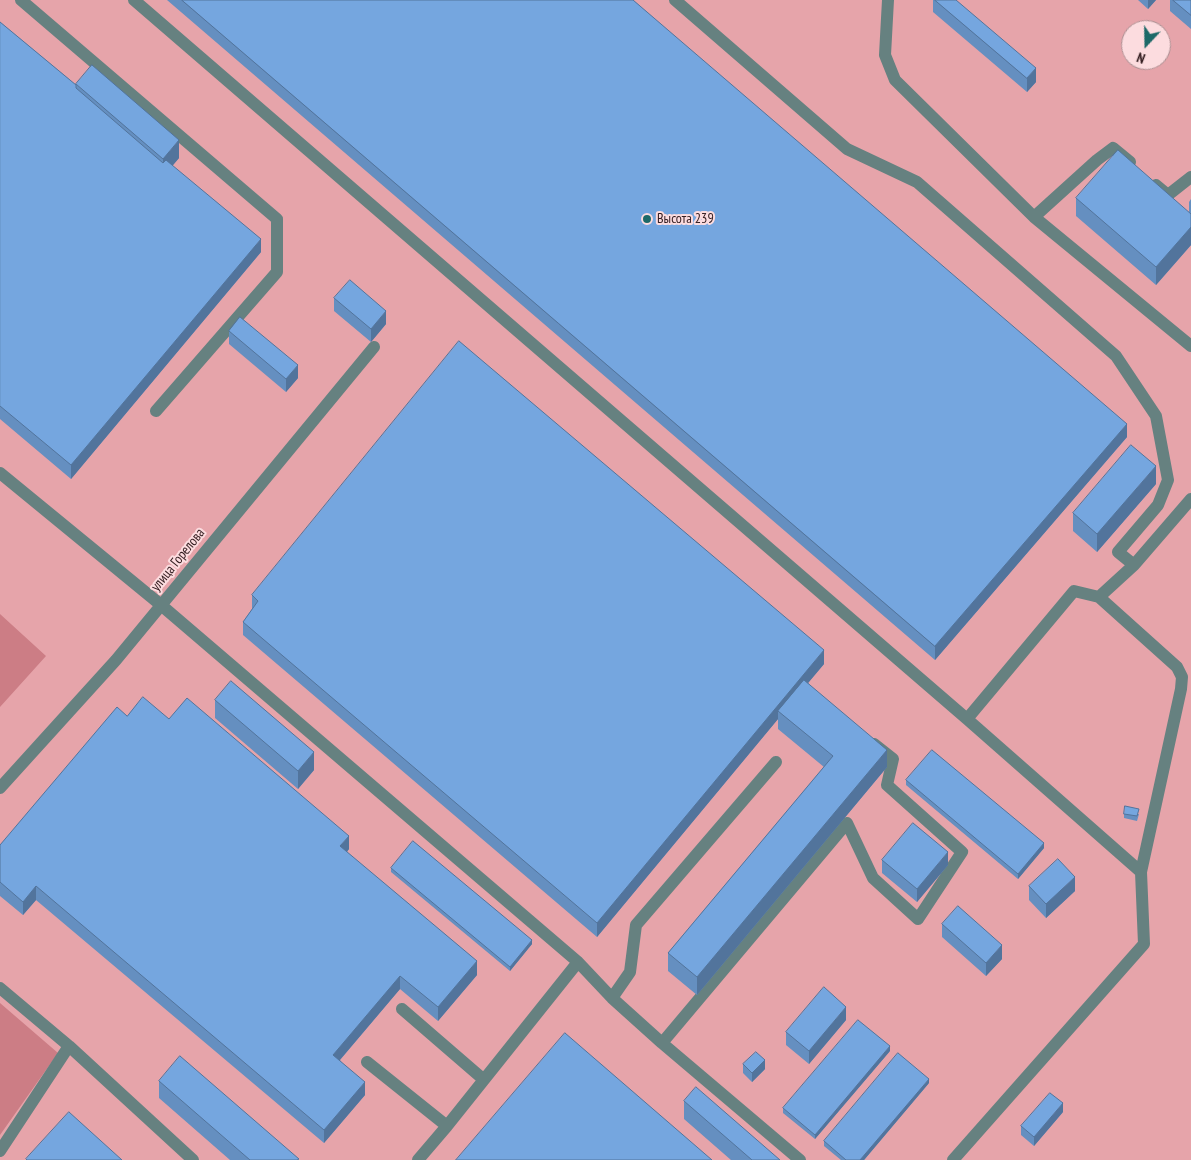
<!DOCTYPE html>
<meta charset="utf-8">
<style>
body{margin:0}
#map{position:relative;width:1191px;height:1160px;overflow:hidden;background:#eeb3b8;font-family:"PT Sans Narrow",sans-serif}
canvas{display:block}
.north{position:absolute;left:1121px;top:20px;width:50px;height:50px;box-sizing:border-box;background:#fcdcdf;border:1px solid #ab8f92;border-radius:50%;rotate:201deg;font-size:14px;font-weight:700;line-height:20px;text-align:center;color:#321c1f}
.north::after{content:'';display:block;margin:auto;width:18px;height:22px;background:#1d6968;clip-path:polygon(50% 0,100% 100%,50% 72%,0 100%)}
</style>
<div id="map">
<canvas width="1191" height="1160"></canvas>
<div class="north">N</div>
</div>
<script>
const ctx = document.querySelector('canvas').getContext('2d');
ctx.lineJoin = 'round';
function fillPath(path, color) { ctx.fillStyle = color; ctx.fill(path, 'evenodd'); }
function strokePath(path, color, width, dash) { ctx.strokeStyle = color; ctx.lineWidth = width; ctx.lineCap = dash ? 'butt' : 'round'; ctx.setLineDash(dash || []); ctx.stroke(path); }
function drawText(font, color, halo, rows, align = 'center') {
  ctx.font = font + ' "PT Sans Narrow",sans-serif'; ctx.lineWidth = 4; ctx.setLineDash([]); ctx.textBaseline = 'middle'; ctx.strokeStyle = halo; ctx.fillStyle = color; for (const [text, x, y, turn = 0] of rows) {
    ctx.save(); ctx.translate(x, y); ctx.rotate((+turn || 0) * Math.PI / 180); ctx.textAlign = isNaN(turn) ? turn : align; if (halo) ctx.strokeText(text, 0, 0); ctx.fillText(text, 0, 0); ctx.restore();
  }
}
const built = new Path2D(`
 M 0,0 L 1191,0 L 1191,1160 L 0,1160 ZM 1131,30 L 1161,30 L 1161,60 L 1131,60 Z`);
const green = new Path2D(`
 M 0,614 L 46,656 L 0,707 Z
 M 0,1003 L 58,1053 L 0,1135 Z`);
const minor = new Path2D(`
 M 21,0 L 277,219 L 277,272 L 156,411
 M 134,0 L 967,719 L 1141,872
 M 675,0 L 847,149 L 917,182 L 1116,356 L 1156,416 L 1168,480 L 1158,505 L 1118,552 L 1134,565
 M 888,0 L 885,55 L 895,80 L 1034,217 L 1191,346
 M 1156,185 L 1168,195 L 1191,177
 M 1034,217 L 1097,160 L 1113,148 L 1130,162
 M 0,473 L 161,605 L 578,962 L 612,998 L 662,1043 L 800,1160
 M 967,719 L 1074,591 L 1099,597
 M 0,788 L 116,660 L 374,347
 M 0,988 L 69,1046 L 193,1160
 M 612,998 L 630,972 L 636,925 L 776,762
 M 402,1009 L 483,1079
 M 662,1043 L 847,823 L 873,878 L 918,919 L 962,852 L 887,785 L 893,759 L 874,744
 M 367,1062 L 447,1126
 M 0,1151 L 69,1046
 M 418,1160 L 447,1126 L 578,962
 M 953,1160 L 1144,944 L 1141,872 L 1181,689 L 1182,677 L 1177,667 L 1099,597 L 1134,565 L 1191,499`);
const wall = new Path2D(`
 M 167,0 L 633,0 L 1127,437 L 935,660 Z
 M 933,0 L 956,0 L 1036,82 L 1027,92 L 933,12 Z
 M 1138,0 L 1156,0 L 1148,9 Z
 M 1170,0 L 1191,0 L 1191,29 L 1170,11 Z
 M 0,22 L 76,85 L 76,84 L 179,158 L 172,166 L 261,252 L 71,479 L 0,419 Z
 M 1076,198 L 1189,212 L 1189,202 L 1191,199 L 1191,245 L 1156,285 L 1076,216 Z
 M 334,298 L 386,324 L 371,342 L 334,311 Z
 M 229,331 L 298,378 L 286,392 L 229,344 Z
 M 1156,484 L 1097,552 L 1073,531 L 1073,513 Z
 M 252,595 L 824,664 L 808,683 L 887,767 L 697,995 L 668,971 L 668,953 L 824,767 L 778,729 L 778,719 L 597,937 L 243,635 L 243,622 L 252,609 Z
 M 215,700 L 314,770 L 298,789 L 215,718 Z
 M 127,716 L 169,719 L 349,849 L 347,852 L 477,975 L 438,1021 L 400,989 L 340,1060 L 365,1095 L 324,1143 L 36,900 L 23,915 L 0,896 L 0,845 Z
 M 906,780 L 1044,848 L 1018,879 L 906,785 Z
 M 1124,814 L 1139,814 L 1137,821 L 1124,818 Z
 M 882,860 L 948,865 L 917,902 L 882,873 Z
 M 391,868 L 532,944 L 510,971 L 391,872 Z
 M 1029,886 L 1075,891 L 1046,918 L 1029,900 Z
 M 942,924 L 1002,959 L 986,976 L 942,937 Z
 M 846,1020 L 809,1064 L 786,1045 L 786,1032 Z
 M 890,1051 L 815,1139 L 783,1113 L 783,1108 Z
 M 743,1064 L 765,1069 L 752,1082 L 743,1073 Z
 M 159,1081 L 299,1160 L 230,1160 L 159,1098 Z
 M 929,1083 L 864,1160 L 841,1160 L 824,1146 L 824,1141 Z
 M 684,1101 L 780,1160 L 731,1160 L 684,1119 Z
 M 1063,1112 L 1034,1146 L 1021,1135 L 1021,1126 Z`);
const shadedWall = new Path2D(`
 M 1148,0 L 1156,0 L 1148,9 Z
 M 1036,68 L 1036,82 L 1027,92 L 1027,78 Z
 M 179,140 L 179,158 L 163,177 L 163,159 Z
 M 1191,227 L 1191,245 L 1156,285 L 1156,267 Z
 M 261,239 L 261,252 L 71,479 L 71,465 Z
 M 386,311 L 386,324 L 371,342 L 371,329 Z
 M 298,365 L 298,378 L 286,392 L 286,379 Z
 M 1127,424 L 1127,437 L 935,660 L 935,646 Z
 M 1156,466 L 1156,484 L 1097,552 L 1097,534 Z
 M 824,650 L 824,664 L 782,714 L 778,711 L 778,719 L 597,937 L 597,923 Z
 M 887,750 L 887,767 L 697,995 L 697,977 Z
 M 314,752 L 314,770 L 298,789 L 298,771 Z
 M 349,836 L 349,849 L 340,860 L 340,846 Z
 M 1044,843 L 1044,848 L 1018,879 L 1018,874 Z
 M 948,852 L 948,865 L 917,902 L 917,889 Z
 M 1075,877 L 1075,891 L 1046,918 L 1046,904 Z
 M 36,886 L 36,900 L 23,915 L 23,902 Z
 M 532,940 L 532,944 L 510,971 L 510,967 Z
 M 1002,945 L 1002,959 L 986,976 L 986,963 Z
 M 477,961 L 477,975 L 438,1021 L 438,1007 Z
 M 400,976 L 400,989 L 333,1068 L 333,1055 Z
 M 846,1007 L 846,1020 L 809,1064 L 809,1051 Z
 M 890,1046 L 890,1051 L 815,1139 L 815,1135 Z
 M 765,1060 L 765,1069 L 752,1082 L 752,1073 Z
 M 929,1079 L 929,1083 L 864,1160 L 860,1160 Z
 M 365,1082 L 365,1095 L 324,1143 L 324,1130 Z
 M 1063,1103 L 1063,1112 L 1034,1146 L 1034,1137 Z`);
const building = new Path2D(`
 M 182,0 L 633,0 L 1127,424 L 935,646 Z
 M 935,0 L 956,0 L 1036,68 L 1027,78 Z
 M 1173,0 L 1191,0 L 1191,15 Z
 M 0,22 L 76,85 L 76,88 L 163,163 L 166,160 L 261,239 L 71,465 L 0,406 Z
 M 92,65 L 179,140 L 163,159 L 76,84 Z
 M 1118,150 L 1191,214 L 1191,227 L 1156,267 L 1076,198 Z
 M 350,280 L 386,311 L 371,329 L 334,298 Z
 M 240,317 L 298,365 L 286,379 L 229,331 Z
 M 459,341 L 824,650 L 597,923 L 243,622 L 258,601 L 252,595 Z
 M 1131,445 L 1156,466 L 1097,534 L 1073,513 Z
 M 804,680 L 887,750 L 697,977 L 668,953 L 833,756 L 778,711 Z
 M 231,681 L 314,752 L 298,771 L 215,700 Z
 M 143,697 L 169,719 L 187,698 L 349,836 L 340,846 L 477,961 L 438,1007 L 400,976 L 333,1055 L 365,1082 L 324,1130 L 36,886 L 23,902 L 0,882 L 0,845 L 117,707 L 127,716 Z
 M 932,750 L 1044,843 L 1018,874 L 906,780 Z
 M 1125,806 L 1139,809 L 1137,816 L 1124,814 Z
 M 913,823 L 948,852 L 917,889 L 882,860 Z
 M 413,841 L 532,940 L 510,967 L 391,868 Z
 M 1058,859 L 1075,877 L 1046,904 L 1029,886 Z
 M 958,906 L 1002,945 L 986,963 L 942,924 Z
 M 824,987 L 846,1007 L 809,1051 L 786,1032 Z
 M 858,1020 L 890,1046 L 815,1135 L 783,1108 Z
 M 565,1033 L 712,1160 L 456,1160 Z
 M 756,1052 L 765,1060 L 752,1073 L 743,1064 Z
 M 898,1053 L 929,1079 L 860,1160 L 846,1160 L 824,1141 Z
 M 180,1056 L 299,1159 L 297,1160 L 250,1160 L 159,1081 Z
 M 696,1087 L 780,1160 L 752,1160 L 684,1101 Z
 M 1050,1093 L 1063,1103 L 1034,1137 L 1021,1126 Z
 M 69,1112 L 122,1160 L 27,1160 L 26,1159 Z`);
const markers = [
 [647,219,5,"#1d6968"]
];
const poiNames = [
 ["Высота 239",657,219]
];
const streetNames = [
 ["улица Горелова",178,560,-51]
];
fillPath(built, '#e6a4aa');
fillPath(green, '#cc7d85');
strokePath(minor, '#668180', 12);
fillPath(wall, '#658fc0');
fillPath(shadedWall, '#52749c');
fillPath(building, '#75a6df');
strokePath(building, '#52749c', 1);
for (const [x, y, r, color] of markers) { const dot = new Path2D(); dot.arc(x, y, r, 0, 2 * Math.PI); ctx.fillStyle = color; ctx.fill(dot); strokePath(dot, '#fcdcdf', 2); }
drawText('14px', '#321c1f', '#fcdcdf', poiNames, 'left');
drawText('14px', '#321c1f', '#fcdcdf', streetNames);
</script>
